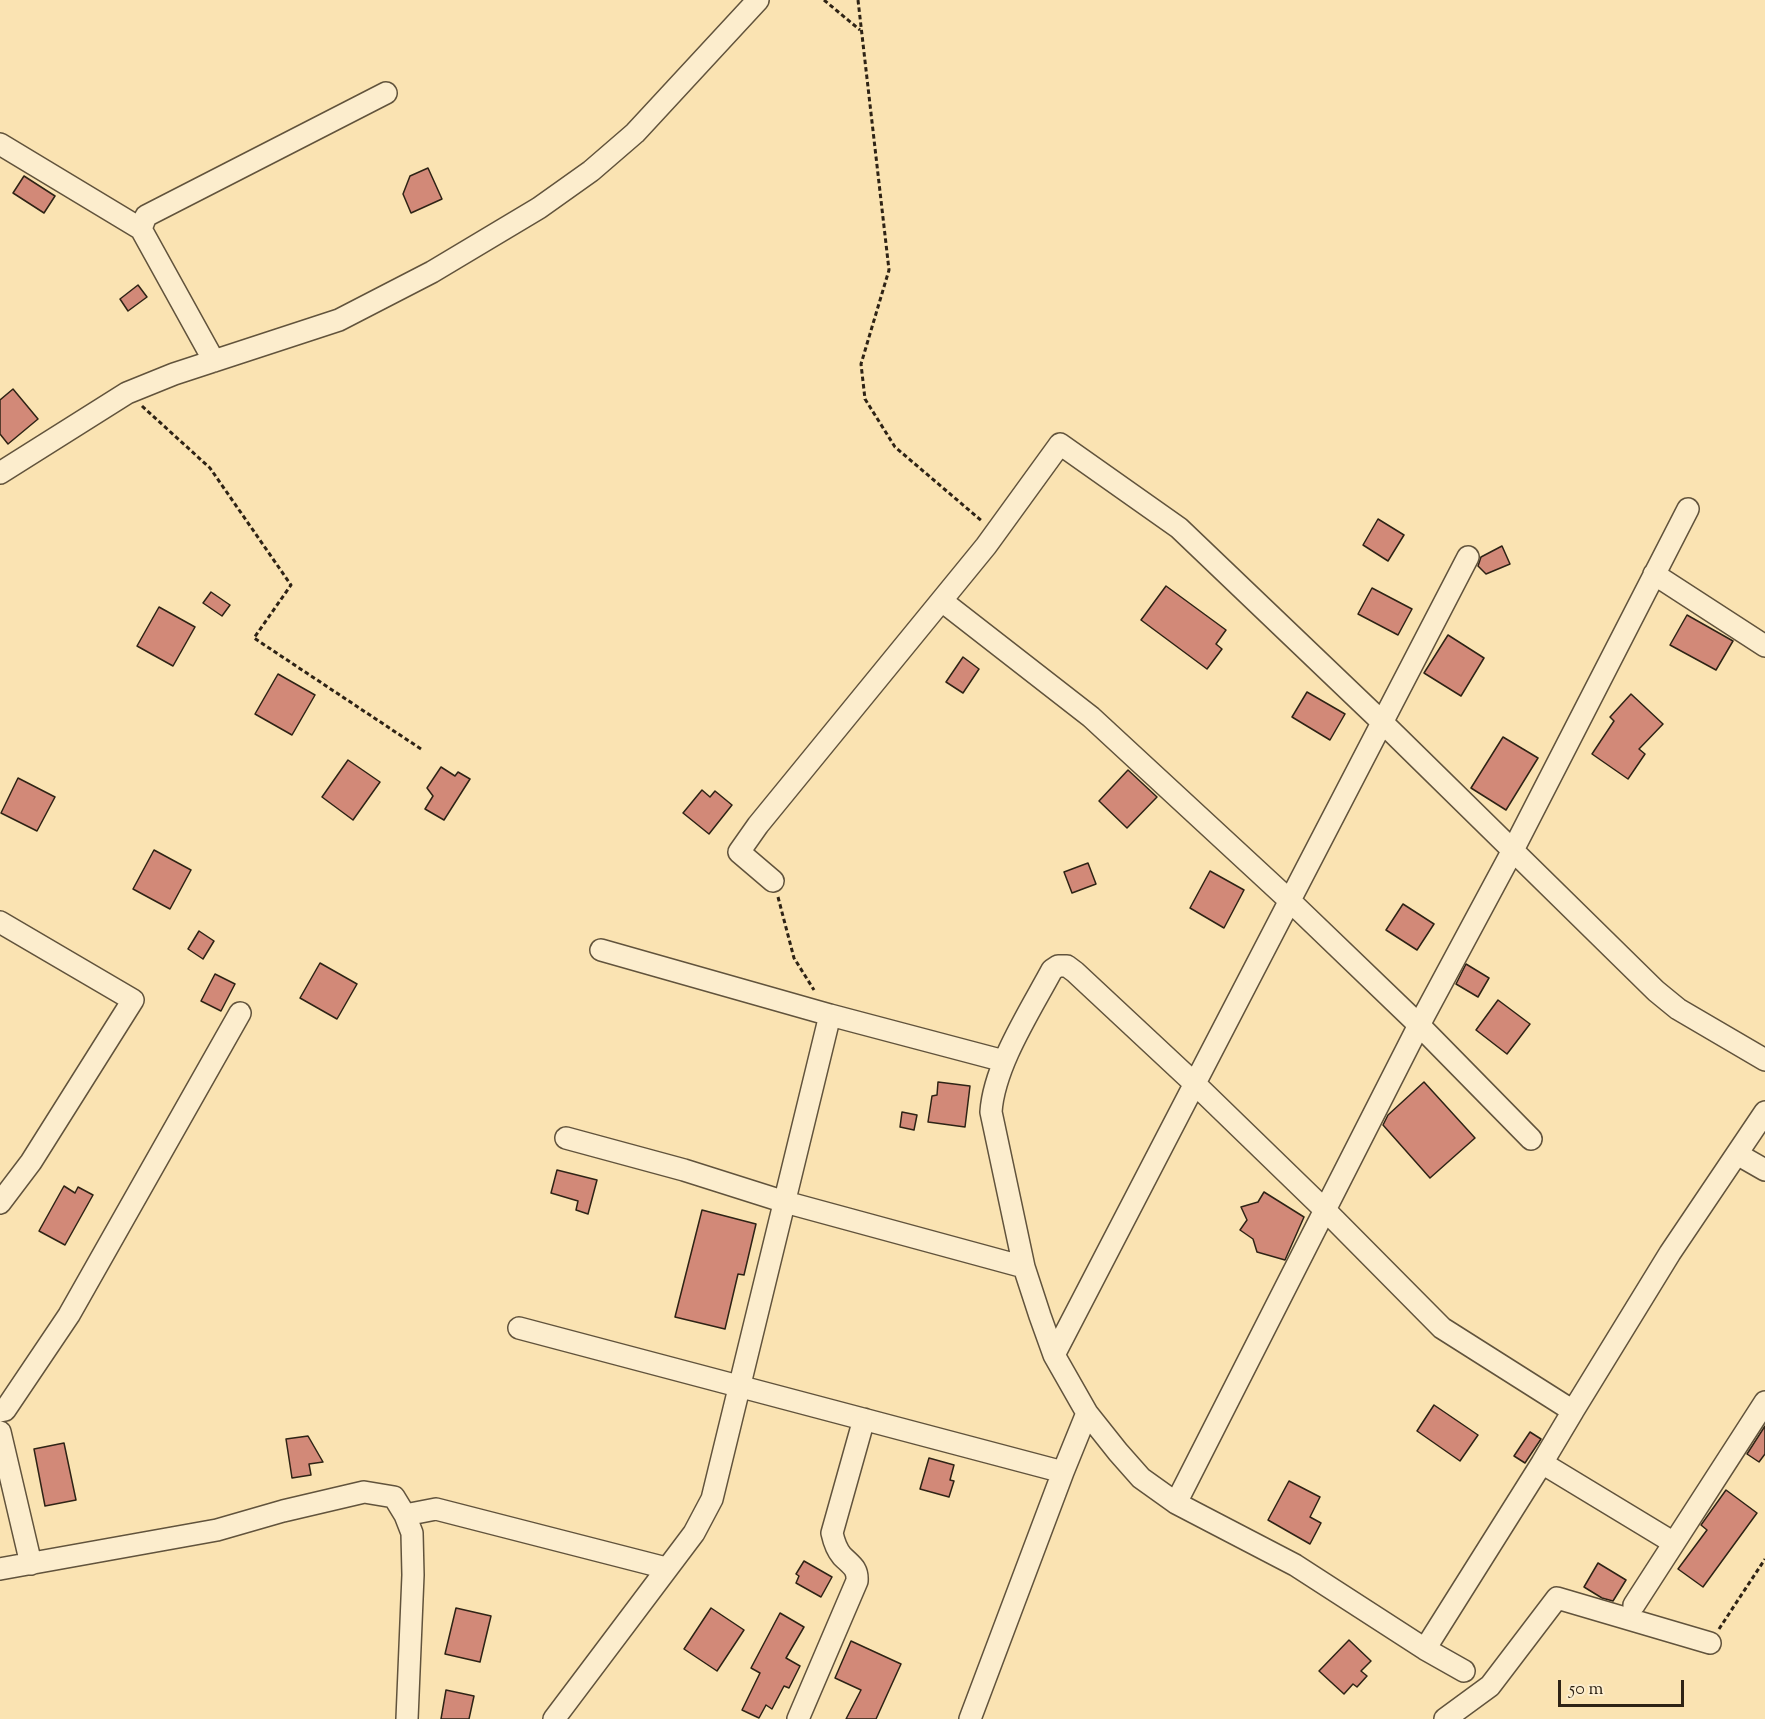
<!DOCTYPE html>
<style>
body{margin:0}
#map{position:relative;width:1765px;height:1719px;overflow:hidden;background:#fae3b2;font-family:"Sorts Mill Goudy",serif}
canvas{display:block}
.scale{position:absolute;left:1558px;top:1680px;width:126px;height:27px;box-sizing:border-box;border:3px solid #2e2315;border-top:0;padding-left:8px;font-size:18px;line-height:21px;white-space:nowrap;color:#2e2315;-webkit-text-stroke:4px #fcedcd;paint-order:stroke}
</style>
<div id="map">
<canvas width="1765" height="1719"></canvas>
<div class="scale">50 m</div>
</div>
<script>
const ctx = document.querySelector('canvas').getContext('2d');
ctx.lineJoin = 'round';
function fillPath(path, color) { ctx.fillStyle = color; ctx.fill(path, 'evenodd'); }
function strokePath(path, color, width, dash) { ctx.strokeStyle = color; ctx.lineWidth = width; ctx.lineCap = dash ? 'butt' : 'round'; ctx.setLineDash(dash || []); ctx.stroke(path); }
const building = new Path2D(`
 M 428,168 L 442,199 L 411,213 L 403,194 L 410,176 Z
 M 24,176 L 55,196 L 44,213 L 13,193 Z
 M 138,285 L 147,297 L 128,311 L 120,299 Z
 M 13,389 L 38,419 L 8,444 L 0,434 L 0,400 Z
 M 1378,519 L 1404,535 L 1388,561 L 1363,545 Z
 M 1502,546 L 1510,564 L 1486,574 L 1478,566 L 1481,557 Z
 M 1166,586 L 1226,630 L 1216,644 L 1222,649 L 1207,669 L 1141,620 Z
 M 1372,588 L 1412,609 L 1398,635 L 1358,614 Z
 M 211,592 L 230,605 L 222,616 L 203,603 Z
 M 159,607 L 195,627 L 173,666 L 137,646 Z
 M 1687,615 L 1733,641 L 1716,670 L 1670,645 Z
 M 1448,635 L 1484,658 L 1461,696 L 1424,673 Z
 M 963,657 L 979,669 L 963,693 L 946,682 Z
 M 278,674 L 315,695 L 292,735 L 255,714 Z
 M 1307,692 L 1345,714 L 1330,740 L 1292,717 Z
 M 1631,694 L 1663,724 L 1639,749 L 1645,754 L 1628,779 L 1592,754 L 1614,721 L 1610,717 Z
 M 1503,737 L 1538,758 L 1506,810 L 1471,788 Z
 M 348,760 L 380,782 L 353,820 L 322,797 Z
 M 441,767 L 455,776 L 458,772 L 470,779 L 444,820 L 425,809 L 433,796 L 427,788 Z
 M 1128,770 L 1157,797 L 1127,828 L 1099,801 Z
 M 18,778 L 55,797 L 37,831 L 1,813 Z
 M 702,790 L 710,797 L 715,791 L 732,805 L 709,834 L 683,813 Z
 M 154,850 L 191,870 L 170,909 L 133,889 Z
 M 1088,863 L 1096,884 L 1072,893 L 1064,872 Z
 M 1210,871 L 1244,890 L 1224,928 L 1190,908 Z
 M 1403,904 L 1434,924 L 1417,950 L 1386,930 Z
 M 199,931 L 214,941 L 203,959 L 188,949 Z
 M 320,963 L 357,984 L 337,1019 L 300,998 Z
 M 1466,964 L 1489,978 L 1478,997 L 1456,984 Z
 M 215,974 L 235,984 L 221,1011 L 201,1001 Z
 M 1498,1000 L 1530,1024 L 1507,1054 L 1476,1030 Z
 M 938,1082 L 970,1086 L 965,1127 L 928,1122 L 932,1096 L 937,1095 Z
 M 1424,1082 L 1475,1138 L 1430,1178 L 1383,1125 L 1388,1115 Z
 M 902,1112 L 917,1115 L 914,1130 L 900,1127 Z
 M 557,1170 L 597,1180 L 588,1214 L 576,1210 L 578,1201 L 551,1193 Z
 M 64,1186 L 75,1193 L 78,1187 L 93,1195 L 65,1245 L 39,1231 Z
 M 1264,1192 L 1304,1217 L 1285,1260 L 1257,1252 L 1253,1239 L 1240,1230 L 1247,1220 L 1241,1207 L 1258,1202 Z
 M 702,1210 L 756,1224 L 744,1275 L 738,1274 L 725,1329 L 675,1317 Z
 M 1434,1405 L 1478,1435 L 1460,1461 L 1417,1431 Z
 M 1765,1426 L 1765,1454 L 1759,1462 L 1747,1454 Z
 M 1530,1432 L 1541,1439 L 1525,1463 L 1514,1456 Z
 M 308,1436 L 323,1462 L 309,1464 L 311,1475 L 292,1478 L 286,1439 Z
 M 64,1443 L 76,1500 L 45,1506 L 34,1449 Z
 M 929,1458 L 954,1465 L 950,1480 L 954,1481 L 949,1497 L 920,1489 Z
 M 1289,1481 L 1320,1497 L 1310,1517 L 1321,1523 L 1310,1544 L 1268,1520 Z
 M 1726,1490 L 1757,1513 L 1703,1587 L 1678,1569 L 1707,1530 L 1701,1525 Z
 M 804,1561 L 832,1577 L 821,1597 L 796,1583 L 799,1576 L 796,1574 Z
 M 1598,1563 L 1626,1580 L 1613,1601 L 1602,1598 L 1584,1587 Z
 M 456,1608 L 491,1616 L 480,1662 L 445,1654 Z
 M 711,1608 L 744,1630 L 717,1671 L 684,1649 Z
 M 780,1613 L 804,1627 L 786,1658 L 800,1666 L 789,1688 L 784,1686 L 772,1709 L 766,1705 L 759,1718 L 742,1710 L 760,1673 L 751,1668 Z
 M 1349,1640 L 1371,1661 L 1361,1671 L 1367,1676 L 1357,1687 L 1353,1684 L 1344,1694 L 1319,1671 Z
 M 851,1641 L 901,1664 L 876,1719 L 846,1719 L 861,1690 L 835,1678 Z
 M 446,1690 L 474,1696 L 469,1719 L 441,1719 Z`);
const path = new Path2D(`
 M 824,0 L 860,30
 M 858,0 L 889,270 L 861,364 L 865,399 L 895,447 L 983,522
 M 142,406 L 210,468 L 291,585 L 254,638 L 421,749
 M 778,897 L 794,958 L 814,990
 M 1719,1629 L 1765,1559`);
const minor = new Path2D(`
 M 0,144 L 141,229
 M 214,361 L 141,229 L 146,216 L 386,93
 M 0,473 L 127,393 L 174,374 L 339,320 L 432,272 L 539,208 L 591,171 L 635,133 L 758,0
 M 1654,574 L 1765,646
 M 942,601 L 1091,717 L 1289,900 L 1419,1025 L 1531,1139
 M 773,881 L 739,852 L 758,825 L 986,546 L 1060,444 L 1179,528 L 1382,722 L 1656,991 L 1678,1009 L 1765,1060
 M 0,922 L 133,1000 L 31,1162 L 0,1203
 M 601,950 L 830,1015
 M 1058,966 L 1067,966 L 1075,972 L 1194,1083 L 1325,1210 L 1442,1328 L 1573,1411 L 1542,1463 L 1425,1649 L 1295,1565 L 1176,1503 L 1141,1478 L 1118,1452 L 1087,1413 L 1054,1355 L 1040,1316 L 1024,1267 L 991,1112 C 994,1066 1030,1011 1052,970 Z
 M 566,1138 L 684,1170 L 785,1202 L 1024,1267
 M 1737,1154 L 1765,1170
 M 519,1328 L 1063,1472 L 970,1719
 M 1054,1355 L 1468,557
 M 0,1411 L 5,1410 L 69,1315 L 240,1013
 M 1573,1411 L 1670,1253 L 1765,1112
 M 0,1432 L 31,1564
 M 1542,1463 L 1674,1543 L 1765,1402
 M 1063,1472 L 1087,1413
 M 1176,1503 L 1419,1025 L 1513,850 L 1688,509
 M 405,1515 L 436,1509 L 666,1568
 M 0,1569 L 217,1530 L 283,1511 L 364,1492 L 394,1497 L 405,1515 L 412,1533 L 413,1575 L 407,1719
 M 1634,1605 L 1674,1543
 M 1425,1649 L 1464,1671
 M 554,1719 L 694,1533 L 712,1499 L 830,1015 L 1004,1061
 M 798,1719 L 857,1581 C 858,1568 851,1565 842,1556 C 836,1549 834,1542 832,1533 L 864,1419
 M 1445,1719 L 1490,1686 L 1557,1598 L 1710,1643`);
fillPath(building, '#d28978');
strokePath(building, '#2e2315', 1.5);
strokePath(minor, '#61533c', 24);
strokePath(path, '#2e2315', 3, [4.5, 3]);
strokePath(minor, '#fcedcd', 21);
</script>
